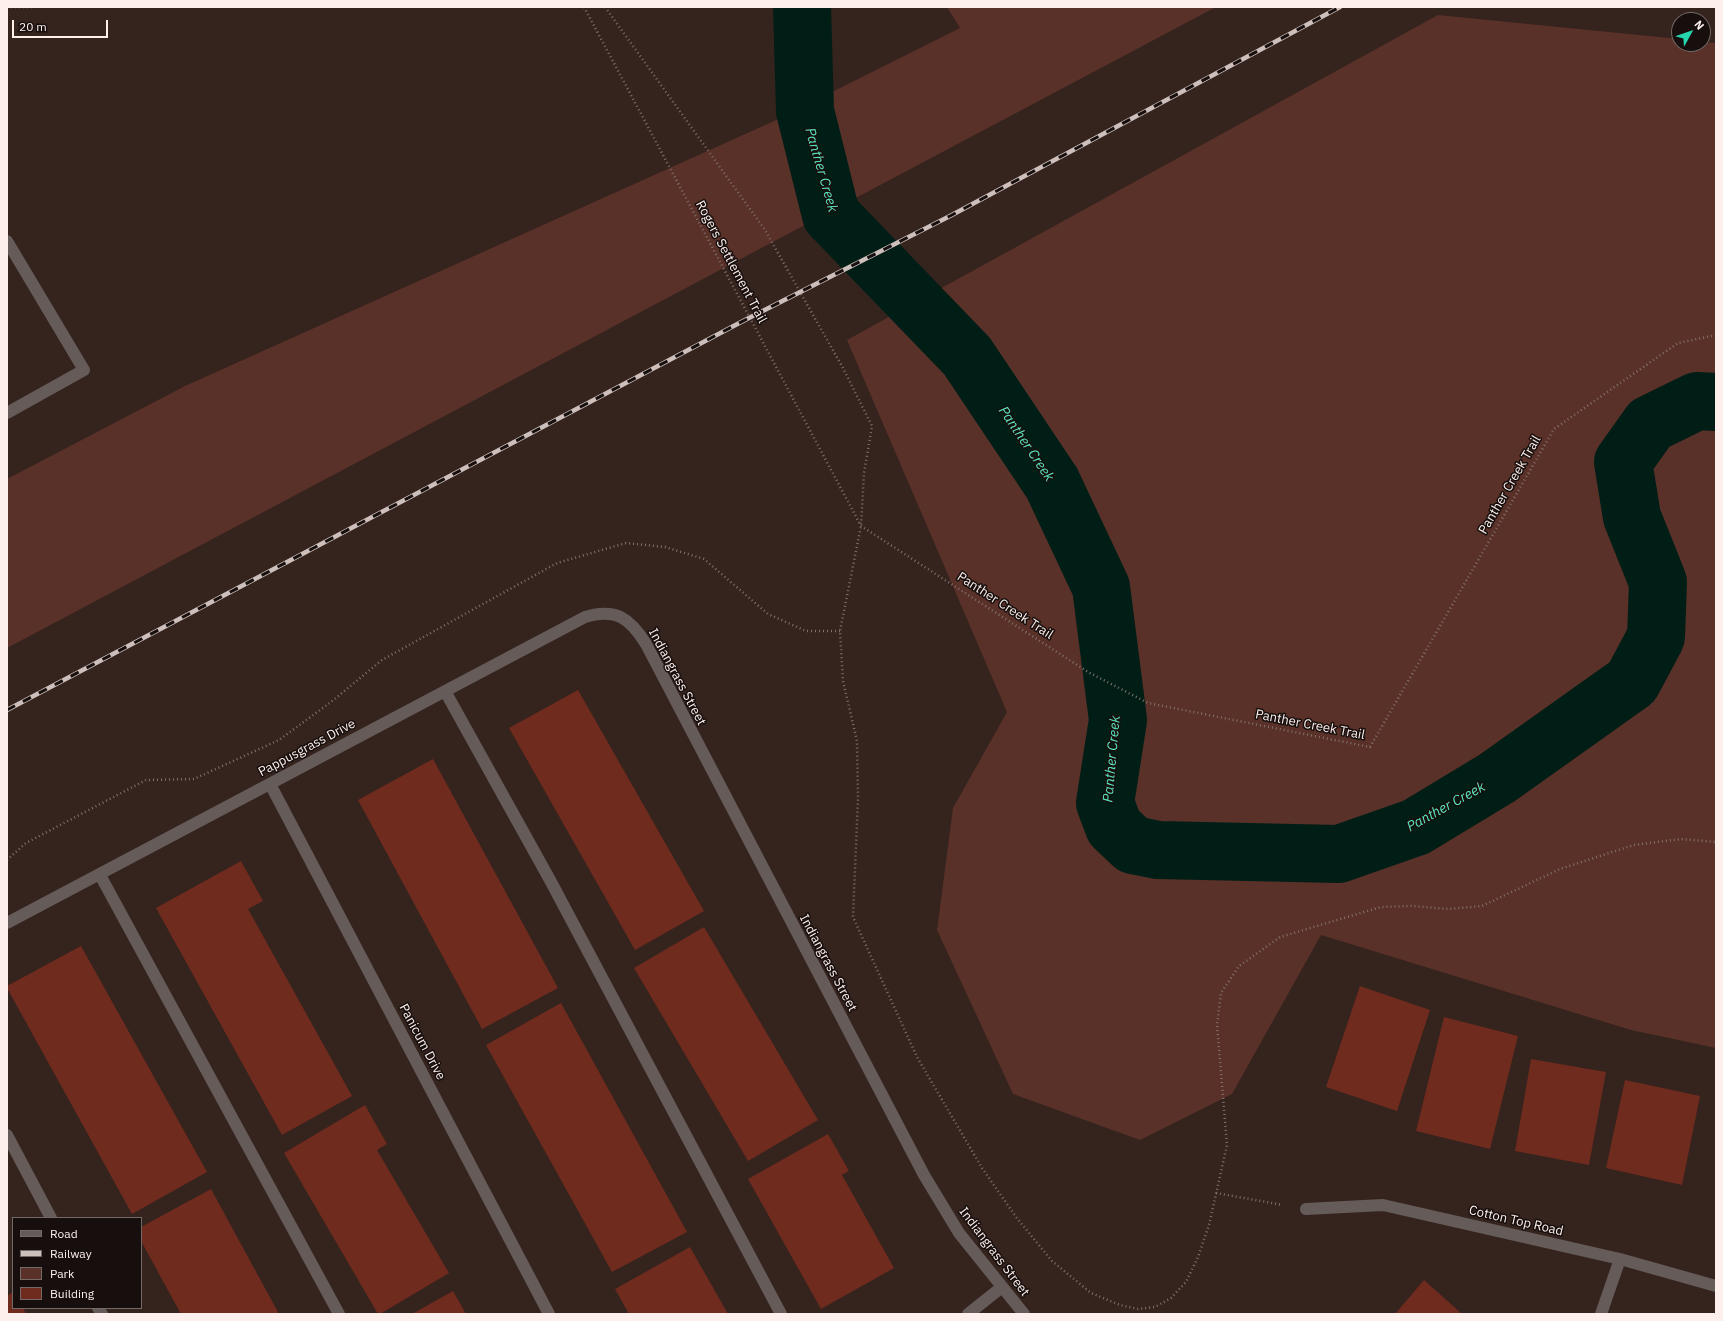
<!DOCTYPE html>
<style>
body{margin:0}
#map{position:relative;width:1723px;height:1321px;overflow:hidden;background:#35231e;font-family:"IBM Plex Sans",sans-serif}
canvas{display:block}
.frame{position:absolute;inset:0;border:8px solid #fcefec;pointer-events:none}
.legend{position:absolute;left:12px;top:1217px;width:130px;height:92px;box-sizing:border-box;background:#170f0d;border:1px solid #736966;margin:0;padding:5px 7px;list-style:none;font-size:12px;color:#fcefec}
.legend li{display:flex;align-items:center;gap:8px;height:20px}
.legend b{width:20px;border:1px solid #736966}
.north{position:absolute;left:1671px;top:12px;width:40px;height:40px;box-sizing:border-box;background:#170f0d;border:1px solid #736966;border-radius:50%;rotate:50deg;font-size:11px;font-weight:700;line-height:16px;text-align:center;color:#fcefec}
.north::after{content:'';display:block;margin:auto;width:14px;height:18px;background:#25d5ae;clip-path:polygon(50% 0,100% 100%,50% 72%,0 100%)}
.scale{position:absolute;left:12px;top:20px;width:96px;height:18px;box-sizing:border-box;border:2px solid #fcefec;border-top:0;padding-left:5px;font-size:12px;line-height:14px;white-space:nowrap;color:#fcefec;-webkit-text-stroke:3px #170f0d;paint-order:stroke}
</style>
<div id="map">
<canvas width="1723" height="1321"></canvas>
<div class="frame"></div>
<ul class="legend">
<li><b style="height:5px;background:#655b59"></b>Road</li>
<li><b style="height:5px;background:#cdbfbc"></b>Railway</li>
<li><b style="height:11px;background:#593128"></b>Park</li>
<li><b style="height:11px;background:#6f2b1d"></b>Building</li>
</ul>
<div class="north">N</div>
<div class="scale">20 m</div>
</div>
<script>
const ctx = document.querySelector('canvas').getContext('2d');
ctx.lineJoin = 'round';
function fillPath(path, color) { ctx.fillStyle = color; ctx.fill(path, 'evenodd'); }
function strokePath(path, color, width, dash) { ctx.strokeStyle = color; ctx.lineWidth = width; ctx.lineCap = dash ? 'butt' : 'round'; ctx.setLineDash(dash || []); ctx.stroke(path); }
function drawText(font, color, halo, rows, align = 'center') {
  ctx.font = font + ' "IBM Plex Sans",sans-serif'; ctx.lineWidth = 3; ctx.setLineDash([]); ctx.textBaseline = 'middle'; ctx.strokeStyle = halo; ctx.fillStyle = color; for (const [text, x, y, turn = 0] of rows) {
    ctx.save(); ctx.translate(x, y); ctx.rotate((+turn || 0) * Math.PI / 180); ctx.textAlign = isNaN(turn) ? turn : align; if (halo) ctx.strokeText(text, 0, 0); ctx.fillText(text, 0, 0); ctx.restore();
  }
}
const green = new Path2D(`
 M 947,7 L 1216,7 L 7,648 L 7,479 L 185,386 L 772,122 L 960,28 Z
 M 1438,15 L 1679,39 L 1679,44 L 1703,44 L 1703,42 L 1716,43 L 1716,1048 L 1631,1030 L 1321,935 L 1232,1094 L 1140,1140 L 1013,1094 L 937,930 L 953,808 L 1007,712 L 847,340 Z`);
const river = new Path2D(`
 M 802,7 L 805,111 L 831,215 L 967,356 L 1052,483 L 1101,587 L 1118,720 L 1105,803 L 1114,827 L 1133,845 L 1158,850 L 1339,854 L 1416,827 L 1497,778 L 1632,682 L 1656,637 L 1658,582 L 1632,517 L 1623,462 L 1650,424 L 1697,401 L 1716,402`);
const building = new Path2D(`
 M 578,690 L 704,911 L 635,950 L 509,728 Z
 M 433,759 L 558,988 L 482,1029 L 358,800 Z
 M 241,861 L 263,901 L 248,909 L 352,1096 L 282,1135 L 156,908 Z
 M 704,927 L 818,1120 L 748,1161 L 634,968 Z
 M 81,946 L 207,1172 L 132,1214 L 7,988 L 7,986 Z
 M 1360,986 L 1430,1010 L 1397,1111 L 1326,1087 Z
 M 561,1003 L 687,1232 L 612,1272 L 486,1045 Z
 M 1444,1017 L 1518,1036 L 1490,1149 L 1416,1131 Z
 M 1531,1059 L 1606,1072 L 1589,1165 L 1515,1151 Z
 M 1625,1080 L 1700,1096 L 1682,1185 L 1606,1168 Z
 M 365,1105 L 387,1144 L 377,1150 L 449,1273 L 380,1314 L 378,1314 L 284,1153 Z
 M 828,1134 L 849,1171 L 842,1175 L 894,1268 L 821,1309 L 748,1179 Z
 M 211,1189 L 279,1314 L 181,1314 L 141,1241 L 141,1227 Z
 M 690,1247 L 728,1314 L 629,1314 L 615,1289 Z
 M 1424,1280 L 1462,1314 L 1395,1314 Z
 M 453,1291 L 466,1314 L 412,1314 Z
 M 13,1292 L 13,1308 L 23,1308 L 26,1314 L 7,1314 L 7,1296 Z`);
const path = new Path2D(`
 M 7,7 L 35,7
 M 584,7 L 861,526 L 1088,672 L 1148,703 L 1370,747 L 1554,429 L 1678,343 L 1716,335
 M 605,7 L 765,230 L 843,368 L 872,426 L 864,473 L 861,526 L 840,631 L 843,681 L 857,741 L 858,798 L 853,917 L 917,1057 L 982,1168 L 1016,1217 L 1052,1261 L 1091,1293 L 1120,1305 L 1138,1309 L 1155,1307 L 1171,1298 L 1186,1282 L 1198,1257 L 1209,1225 L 1227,1145 L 1217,1025 L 1221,993 L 1239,966 L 1280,937 L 1381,907 L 1411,906 L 1448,909 L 1482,906 L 1560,869 L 1634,845 L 1681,839 L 1716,842
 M 7,860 L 26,843 L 146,780 L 194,779 L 279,740 L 331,702 L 382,660 L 557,563 L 626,543 L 665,547 L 704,559 L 768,614 L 806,631 L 840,631
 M 1216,1193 L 1283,1205`);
const minor = new Path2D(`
 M 7,241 L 84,370 L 7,413
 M 445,691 L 550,880 L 781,1314
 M 270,784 L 549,1314
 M 100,875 L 339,1314
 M 7,923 L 585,617 C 616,608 630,618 646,644 L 924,1175 L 959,1233 L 1024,1314
 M 7,1135 L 51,1218
 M 1306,1209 L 1383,1205 L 1620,1259 L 1716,1286
 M 98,1308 L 102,1314
 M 968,1314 L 1002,1287
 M 1601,1314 L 1620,1259`);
const rail = new Path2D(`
 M 7,710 L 745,320 L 950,216 L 1340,7`);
const streetNames = [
 ["Rogers Settlement Trail",731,262,62],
 ["Panther Creek Trail",1510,485,-60],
 ["Panther Creek Trail",1005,606,33],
 ["Indiangrass Street",677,677,62],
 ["Panther Creek Trail",1310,725,11],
 ["Pappusgrass Drive",307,748,-28],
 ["Indiangrass Street",828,963,62],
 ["Panicum Drive",422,1042,62],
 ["Cotton Top Road",1516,1221,13],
 ["Indiangrass Street",994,1252,53]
];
const waterNames = [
 ["Panther Creek",821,170,74],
 ["Panther Creek",1026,444,56],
 ["Panther Creek",1112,759,-85],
 ["Panther Creek",1446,807,-29]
];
fillPath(green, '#593128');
strokePath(river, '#001e16', 58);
fillPath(building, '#6f2b1d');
strokePath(path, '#81716d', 2.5, [1, 3]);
strokePath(minor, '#655b59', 12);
strokePath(rail, '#cdbfbc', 4.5);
strokePath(rail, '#170f0d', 3, [9]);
drawText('13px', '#fcefec', '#170f0d', streetNames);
drawText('italic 14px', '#5be4c0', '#170f0d', waterNames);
</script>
